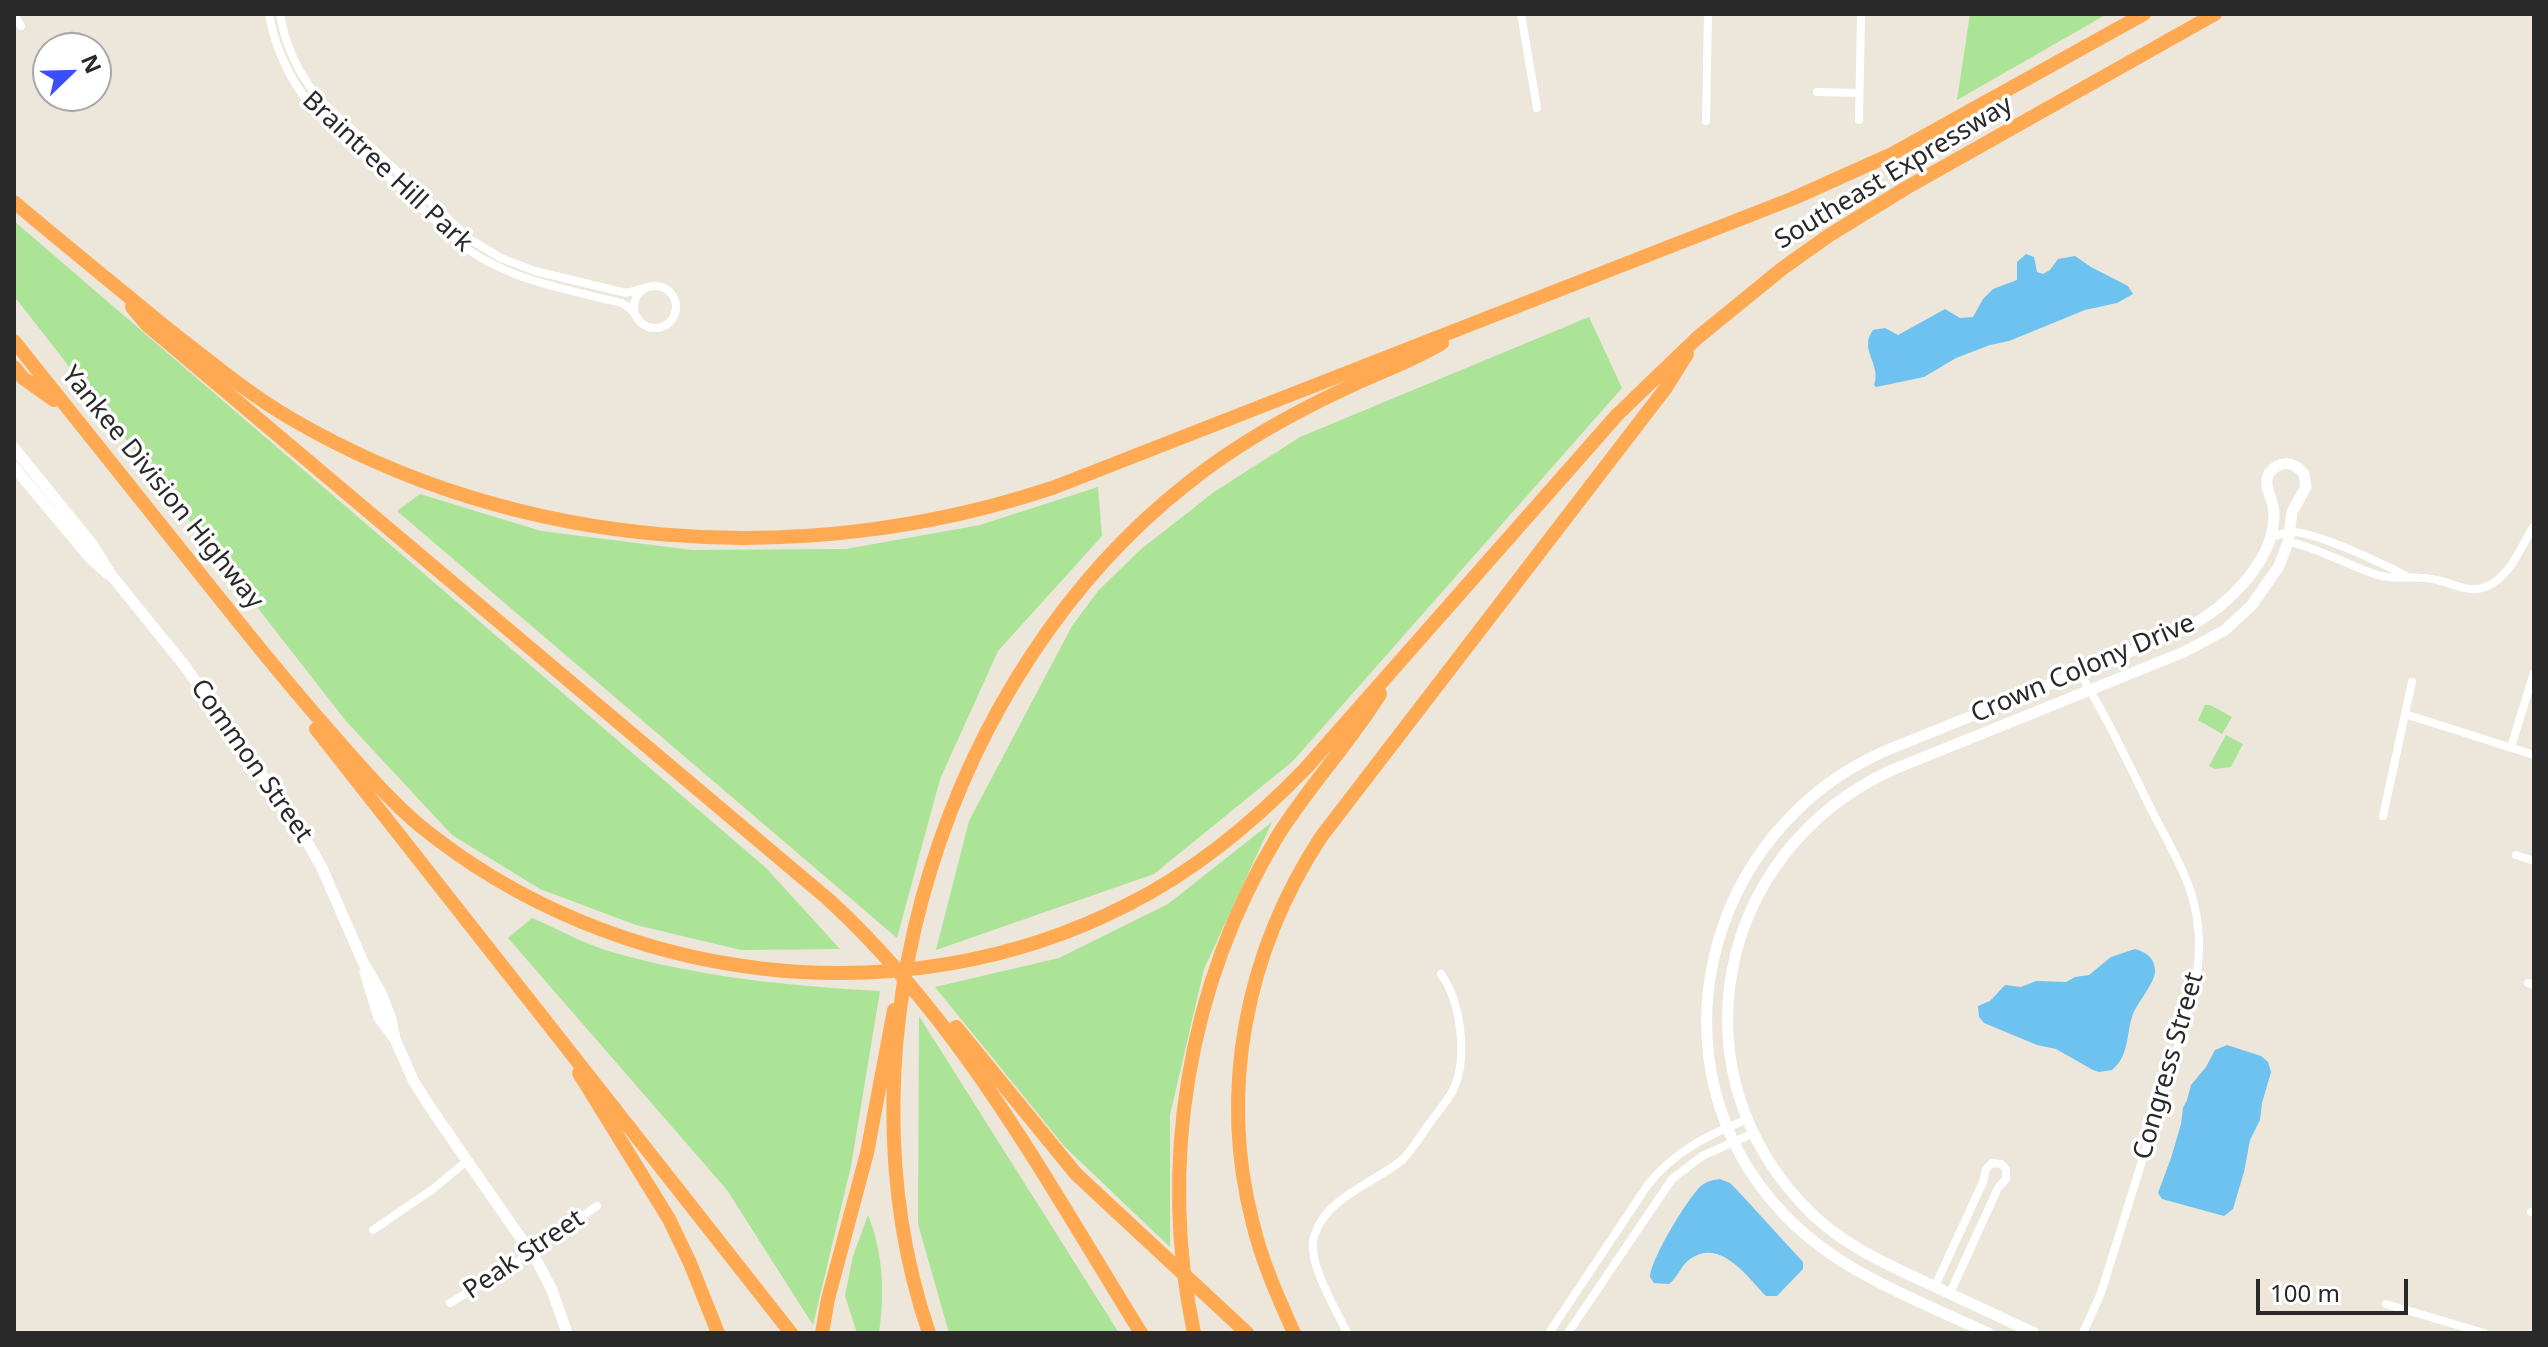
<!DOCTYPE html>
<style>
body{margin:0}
#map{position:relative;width:2548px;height:1347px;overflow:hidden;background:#ece6db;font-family:"Noto Sans",sans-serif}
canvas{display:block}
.frame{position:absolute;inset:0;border:16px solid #292929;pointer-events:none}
.north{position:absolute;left:32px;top:32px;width:80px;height:80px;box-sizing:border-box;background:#fff;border:2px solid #a9a9a9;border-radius:50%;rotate:67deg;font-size:22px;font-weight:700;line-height:32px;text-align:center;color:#292929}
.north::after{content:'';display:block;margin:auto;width:28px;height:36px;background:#394ffa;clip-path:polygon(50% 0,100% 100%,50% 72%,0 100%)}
.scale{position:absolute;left:2256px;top:1279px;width:152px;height:36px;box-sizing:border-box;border:4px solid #292929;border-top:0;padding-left:10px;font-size:24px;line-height:28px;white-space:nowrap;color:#292929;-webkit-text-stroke:6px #fff;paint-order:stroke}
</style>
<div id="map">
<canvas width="2548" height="1347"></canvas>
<div class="frame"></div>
<div class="north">N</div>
<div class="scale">100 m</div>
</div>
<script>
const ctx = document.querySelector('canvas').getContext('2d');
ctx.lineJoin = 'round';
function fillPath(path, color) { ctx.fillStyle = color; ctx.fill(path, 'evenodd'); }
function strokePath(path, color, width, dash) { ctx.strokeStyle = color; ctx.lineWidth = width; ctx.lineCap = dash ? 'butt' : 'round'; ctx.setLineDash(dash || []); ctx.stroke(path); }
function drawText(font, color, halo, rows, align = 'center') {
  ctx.font = font + ' "Noto Sans",sans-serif'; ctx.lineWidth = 7; ctx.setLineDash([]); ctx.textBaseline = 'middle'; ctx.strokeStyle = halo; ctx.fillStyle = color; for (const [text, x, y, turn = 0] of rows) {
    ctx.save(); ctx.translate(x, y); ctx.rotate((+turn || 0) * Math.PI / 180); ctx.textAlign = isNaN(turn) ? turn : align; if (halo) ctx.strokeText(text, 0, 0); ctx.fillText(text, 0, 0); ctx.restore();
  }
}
const green = new Path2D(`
 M 1970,14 L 2107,14 L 1957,100 Z
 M 14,221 L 766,868 L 840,949 L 741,950 L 636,925 L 540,889 L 452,835 L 346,721 L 14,296 Z
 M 1589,317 L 1622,388 L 1293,761 L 1154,874 L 936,950 L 969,821 L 1072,626 L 1098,591 L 1140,550 L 1214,492 L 1300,437 Z
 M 1098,487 L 1102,536 L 998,651 L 940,779 L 897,938 L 397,511 L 420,494 L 541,531 L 692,550 L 846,549 L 980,525 Z
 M 2205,705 L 2210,705 L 2232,717 L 2222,734 L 2198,720 Z
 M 2226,735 L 2243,744 L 2231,767 L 2215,769 L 2209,766 Z
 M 1272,822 L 1204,969 L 1170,1115 L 1170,1247 L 1065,1147 L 935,987 L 1059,958 L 1168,904 Z
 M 532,918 C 558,929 584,944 612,952 C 699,977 789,986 880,991 L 851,1166 L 813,1325 L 727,1190 L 508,938 Z
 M 919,1016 L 1119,1333 L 949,1333 L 918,1224 Z
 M 868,1215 C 883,1252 885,1293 879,1333 L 857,1333 L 845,1296 L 853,1256 Z`);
const water = new Path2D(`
 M 2026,254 L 2034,257 L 2037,272 L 2043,274 L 2050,270 L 2058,259 L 2075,256 L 2091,267 L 2128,286 L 2133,294 L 2117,303 L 2085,310 L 2009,341 L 1990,345 L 1956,358 L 1924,377 L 1876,387 L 1874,385 C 1882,364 1858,350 1873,330 L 1885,328 L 1898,335 L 1945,309 L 1960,318 L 1973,317 L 1983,299 L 1993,289 L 2017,280 L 2017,262 Z
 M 2135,949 C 2146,952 2155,958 2155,971 C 2155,984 2136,1003 2132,1017 C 2126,1036 2129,1056 2112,1070 L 2099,1072 L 2093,1070 L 2056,1049 L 2037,1045 L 1984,1023 L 1979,1017 L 1978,1006 L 1990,1001 L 2005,985 L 2021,987 L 2036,981 L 2066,982 L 2075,977 L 2089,975 L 2111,957 Z
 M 2227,1045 L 2261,1056 L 2268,1062 L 2271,1072 L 2262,1103 L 2260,1120 L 2250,1140 L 2244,1172 L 2233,1209 L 2224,1216 L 2162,1199 L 2158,1193 L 2171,1158 L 2181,1124 L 2183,1108 L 2187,1100 L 2191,1085 L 2206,1067 L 2215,1050 Z
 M 1720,1179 L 1730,1183 L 1738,1191 L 1803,1262 L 1803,1269 L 1777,1296 L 1766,1296 C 1748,1278 1721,1237 1690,1259 C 1681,1265 1678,1277 1669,1284 L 1654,1283 L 1650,1277 C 1651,1259 1688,1197 1702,1185 C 1708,1181 1713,1180 1720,1179 Z`);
const street = new Path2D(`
 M 14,14 L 21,26
 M 269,14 C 275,49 289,78 311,106 L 458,242 C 505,280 565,289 622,303 L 631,309 L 637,317
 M 280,14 C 285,46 299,74 319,99 L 471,240 L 501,258 L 535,271 L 626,293 L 644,288
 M 1521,14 L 1537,108
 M 1817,92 L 1859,93
 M 1859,120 L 1861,14
 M 1706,121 L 1708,14
 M634 307a21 21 0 1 1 42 0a21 21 0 1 1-42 0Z
 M 2269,539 C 2277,535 2284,532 2294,532 C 2320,534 2382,563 2406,576
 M 2288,542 C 2321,548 2349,567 2381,576 C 2399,580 2418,575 2437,580 C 2455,584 2471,595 2490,585 C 2511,574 2522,545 2534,526
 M 2079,672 C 2107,717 2129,765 2153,813 C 2168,843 2188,874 2195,908 C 2203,943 2199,976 2189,1010 L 2101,1293 L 2083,1333
 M 2405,714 L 2534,755
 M 2511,747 L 2534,673
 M 2383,816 L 2412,682
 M 2516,855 L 2534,861
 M 2528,983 L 2534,985
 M 2531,1212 L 2534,1213
 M 373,1230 L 433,1189 L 468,1160
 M 1935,1286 L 1983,1182 L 1986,1169 L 1992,1163 L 2001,1164 L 2006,1169 L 2006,1179 L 1998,1188 L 1950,1293
 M 450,1303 L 505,1270 L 597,1206
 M 2386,1304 L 2484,1333
 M 1347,1333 C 1336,1309 1310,1267 1313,1242 C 1320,1200 1372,1184 1401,1161 C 1411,1152 1419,1138 1427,1127 C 1435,1115 1445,1104 1452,1092 C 1469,1060 1461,1002 1441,974
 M 1549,1333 L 1647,1186 C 1674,1151 1708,1135 1748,1119
 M 1568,1333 L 1672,1179 L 1702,1156 L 1754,1133`);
const secondary = new Path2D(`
 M 14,448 L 92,544 L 112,576 L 184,665 L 297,824 L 322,868 L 363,962 L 381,993 L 391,1019 L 395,1039 L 414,1082 L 434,1113 L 538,1263 L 552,1290 L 567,1333
 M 14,467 L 90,558 L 108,574
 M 365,972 L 379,1018 L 395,1039
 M 1988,1333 C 1915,1299 1837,1272 1781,1211 C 1645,1064 1705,830 1885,751 L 2176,633 C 2219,614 2274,566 2274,514 C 2274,498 2262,488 2269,473 C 2280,460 2294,461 2304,474 L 2306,487 L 2292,512 L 2288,542 L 2279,566 L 2252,605 L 2225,630 L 2184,652 L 1892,770 C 1715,851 1670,1075 1811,1213 C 1844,1245 1884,1263 1925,1282 C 1961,1299 1998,1316 2034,1333`);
const highway = new Path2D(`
 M 14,202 C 65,245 117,287 168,329 C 208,360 246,392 290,418 C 520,553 805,571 1055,487 L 1794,198 L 1890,155 L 2144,14
 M 132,307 L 147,325 L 829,900 C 962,1022 1047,1182 1141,1333
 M 14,341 C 88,434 162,527 236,619 C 272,664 308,707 346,750 C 369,776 392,802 419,825 C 615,985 900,1021 1127,905 C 1195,871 1253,823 1306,768 L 1617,415 L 1697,338 L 1783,268 L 1828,236 L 1906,188 L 2215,14
 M 14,367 L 23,378 L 54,400
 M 316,729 L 791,1333
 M 956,1027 L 1076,1174 L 1247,1333
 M 579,1073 L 669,1219 L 690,1263 L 718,1333
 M 822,1333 L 828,1299 L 867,1153 L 894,1010
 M 929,1333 C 829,1041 947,672 1188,483 C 1238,443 1294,412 1353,385 C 1383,371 1414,360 1442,343
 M 1194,1333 C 1158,1164 1188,985 1277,837 C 1308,787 1349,744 1380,694
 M 1294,1333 C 1278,1297 1262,1262 1253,1224 C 1218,1090 1246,952 1321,837 L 1665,389 L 1687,354`);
const streetNames = [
 ["Braintree Hill Park",387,172,43],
 ["Southeast Expressway",1894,173,-31],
 ["Yankee Division Highway",162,488,51],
 ["Crown Colony Drive",2083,669,-23],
 ["Common Street",251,761,55],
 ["Congress Street",2169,1066,-74],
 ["Peak Street",524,1255,-34]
];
fillPath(green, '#abe397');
fillPath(water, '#6dc2ef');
strokePath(street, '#fff', 8);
strokePath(secondary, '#fff', 11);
strokePath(highway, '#ffaa53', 14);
drawText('26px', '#292929', '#fff', streetNames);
</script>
